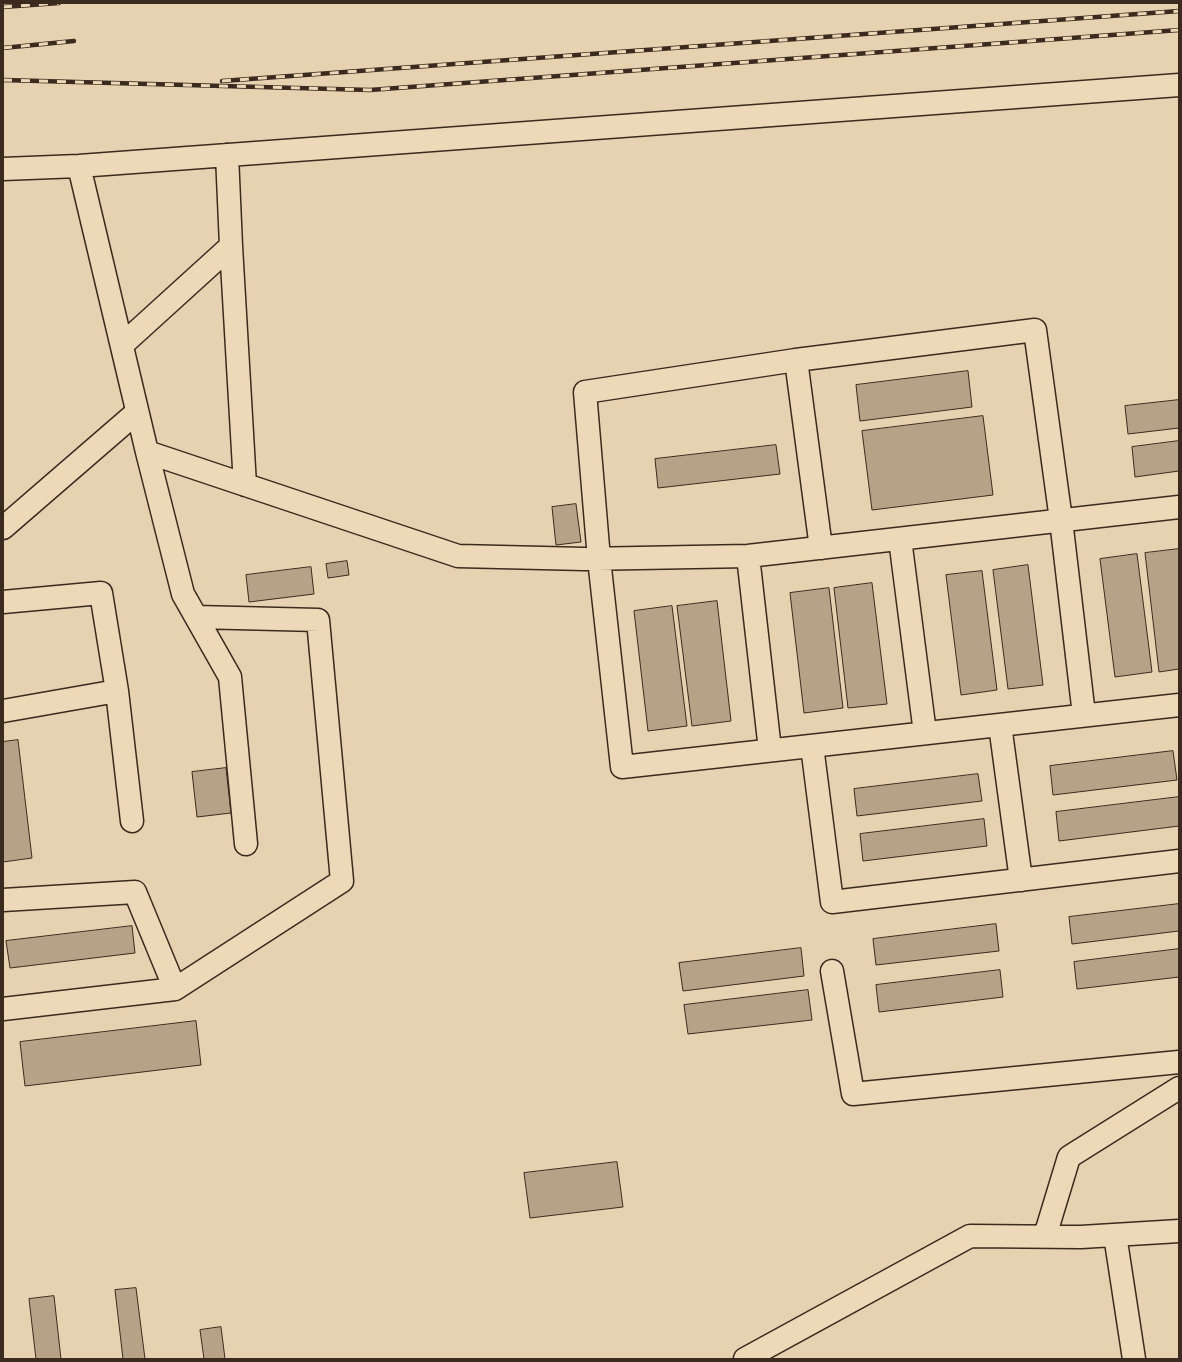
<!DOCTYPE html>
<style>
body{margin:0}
#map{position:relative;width:1182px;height:1362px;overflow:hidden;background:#e6d2b1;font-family:"Balsamiq Sans",sans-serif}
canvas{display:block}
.frame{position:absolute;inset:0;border:4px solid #3b2a1e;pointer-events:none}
</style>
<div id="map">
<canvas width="1182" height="1362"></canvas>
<div class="frame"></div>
</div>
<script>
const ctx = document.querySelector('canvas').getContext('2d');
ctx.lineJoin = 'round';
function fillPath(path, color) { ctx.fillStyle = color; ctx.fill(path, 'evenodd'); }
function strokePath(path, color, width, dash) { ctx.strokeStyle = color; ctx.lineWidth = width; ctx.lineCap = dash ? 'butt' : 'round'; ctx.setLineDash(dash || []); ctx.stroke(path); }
const building = new Path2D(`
 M 968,371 L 972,407 L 860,421 L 856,385 Z
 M 1179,400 L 1179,428 L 1128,434 L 1125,406 Z
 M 983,416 L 993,495 L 872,510 L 862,431 Z
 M 1179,441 L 1179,471 L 1135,477 L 1132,447 Z
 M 776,445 L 780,474 L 658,488 L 655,459 Z
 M 576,504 L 581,542 L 556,545 L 552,507 Z
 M 1179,549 L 1179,669 L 1159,672 L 1145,553 Z
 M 1137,554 L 1152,672 L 1115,677 L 1100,559 Z
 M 347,561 L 349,575 L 328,578 L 326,564 Z
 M 1028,565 L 1043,685 L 1008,689 L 993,570 Z
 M 311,567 L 314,594 L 249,602 L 246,575 Z
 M 982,571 L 997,690 L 961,695 L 946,575 Z
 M 872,583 L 887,704 L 848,708 L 834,588 Z
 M 829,588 L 843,708 L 804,713 L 790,593 Z
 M 717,601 L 731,721 L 692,726 L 677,606 Z
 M 672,606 L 687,726 L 648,731 L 634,611 Z
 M 18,740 L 32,858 L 3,862 L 3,742 Z
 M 1173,751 L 1177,780 L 1053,795 L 1050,766 Z
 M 226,768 L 231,813 L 197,817 L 192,772 Z
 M 978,774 L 982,801 L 857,816 L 854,789 Z
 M 1179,797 L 1179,826 L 1059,841 L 1056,812 Z
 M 984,819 L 987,846 L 863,861 L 860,834 Z
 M 1179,904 L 1179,931 L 1072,944 L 1069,917 Z
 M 996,924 L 999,951 L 876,965 L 873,939 Z
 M 132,926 L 135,953 L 10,968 L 6,941 Z
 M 801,948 L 804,976 L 683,991 L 679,963 Z
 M 1179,949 L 1179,977 L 1077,989 L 1074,962 Z
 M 1000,970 L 1003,997 L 879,1012 L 876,985 Z
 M 808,990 L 812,1020 L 688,1034 L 684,1005 Z
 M 196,1021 L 201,1065 L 25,1086 L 20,1042 Z
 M 617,1162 L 623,1207 L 530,1218 L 524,1173 Z
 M 136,1288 L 145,1359 L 123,1359 L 115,1290 Z
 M 54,1296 L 61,1359 L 36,1359 L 29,1299 Z
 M 221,1327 L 225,1359 L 204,1359 L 200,1330 Z`);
const minor = new Path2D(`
 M 227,155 L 231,246 L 245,485
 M 79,166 L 147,452 L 458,556 L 584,559 L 748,556 L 1179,507
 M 3,169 L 79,166 L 1179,85
 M 122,345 L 231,246
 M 796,360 L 821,548
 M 147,452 L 183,594 L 230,677 L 246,844
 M 3,528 L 137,412
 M 900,539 L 925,733
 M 748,556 L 770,750
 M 3,602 L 101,593 L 117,691 L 132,821
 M 3,711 L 117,691
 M 1084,715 L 1061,520 L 1035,330 L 796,360 L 585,392 L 599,559 L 622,767 L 1179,705
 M 1000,725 L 1021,880
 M 812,746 L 832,902 L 1179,861
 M 3,900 L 135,892 L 175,989
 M 832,971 L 853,1094 L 1179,1062
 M 3,1009 L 175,989 L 342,881 L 318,620 L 196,617
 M 1115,1235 L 1134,1359
 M 1045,1236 L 1069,1157 L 1179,1088
 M 745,1359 L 970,1236 L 1081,1237 L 1179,1231`);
const rail = new Path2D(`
 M 3,7 L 59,3
 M 3,48 L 74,41
 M 3,80 L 370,90 L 1179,30
 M 222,81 L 1179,11`);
fillPath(building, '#b6a387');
strokePath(building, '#3b2a1e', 1);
strokePath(minor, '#3b2a1e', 25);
strokePath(minor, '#edd9b7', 22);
strokePath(rail, '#3b2a1e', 4.5);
strokePath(rail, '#edd9b7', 3, [9]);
</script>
